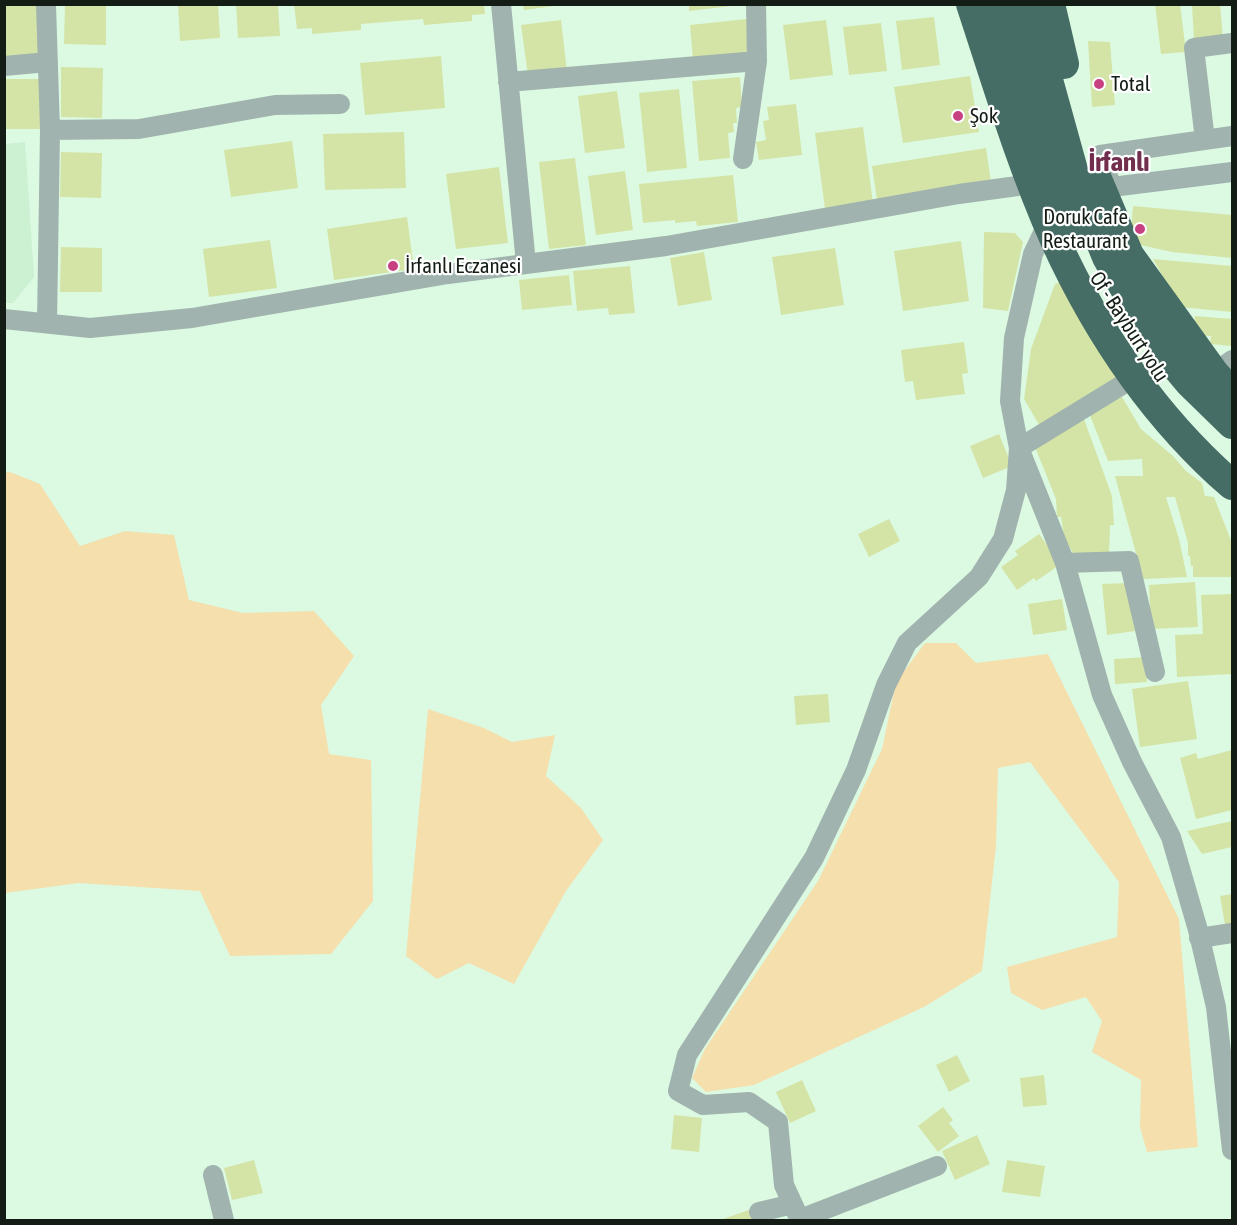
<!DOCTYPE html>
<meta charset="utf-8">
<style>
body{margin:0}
#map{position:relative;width:1237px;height:1225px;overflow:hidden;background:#dcfae2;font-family:"Asap Condensed",sans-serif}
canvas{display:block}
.frame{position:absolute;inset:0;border:6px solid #131d15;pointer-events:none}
</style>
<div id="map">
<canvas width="1237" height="1225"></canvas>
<div class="frame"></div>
</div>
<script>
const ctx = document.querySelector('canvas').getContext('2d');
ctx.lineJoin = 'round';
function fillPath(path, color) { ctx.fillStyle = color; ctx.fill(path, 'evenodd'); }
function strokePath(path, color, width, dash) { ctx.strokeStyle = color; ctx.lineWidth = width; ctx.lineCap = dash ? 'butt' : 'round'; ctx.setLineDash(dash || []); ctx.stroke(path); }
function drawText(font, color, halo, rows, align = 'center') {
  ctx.font = font + ' "Asap Condensed",sans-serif'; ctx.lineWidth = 4.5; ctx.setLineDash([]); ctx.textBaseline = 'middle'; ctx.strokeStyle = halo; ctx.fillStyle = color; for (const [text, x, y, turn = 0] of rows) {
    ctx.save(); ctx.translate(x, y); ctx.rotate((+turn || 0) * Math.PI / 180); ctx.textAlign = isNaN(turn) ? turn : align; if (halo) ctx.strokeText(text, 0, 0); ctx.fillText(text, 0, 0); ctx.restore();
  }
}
const built = new Path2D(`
 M 25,142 L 34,277 L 13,303 L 5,303 L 5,144 Z`);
const green = new Path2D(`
 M 10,472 L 40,484 L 80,546 L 125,531 L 174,535 L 189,600 L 243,613 L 314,611 L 354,656 L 321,705 L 329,754 L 371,760 L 373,901 L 331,954 L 230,956 L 200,891 L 79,883 L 5,893 L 4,473 Z
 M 925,643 L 956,643 L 976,663 L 1048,654 L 1179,919 L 1198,1147 L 1147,1152 L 1140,1127 L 1141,1080 L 1092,1052 L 1102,1021 L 1086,997 L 1042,1010 L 1011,993 L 1007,967 L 1117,937 L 1119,882 L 1030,762 L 998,768 L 996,846 L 982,971 L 924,1007 L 754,1085 L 706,1092 L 692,1078 L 705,1049 L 818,881 L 882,749 L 896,682 Z
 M 428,709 L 484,728 L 512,742 L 555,735 L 546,776 L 581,808 L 603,840 L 566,891 L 514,984 L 469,963 L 437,979 L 406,956 Z`);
const building = new Path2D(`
 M 65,4 L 106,4 L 106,45 L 64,44 Z
 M 178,4 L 218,4 L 220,38 L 180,41 Z
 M 236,4 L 278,4 L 280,36 L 238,38 Z
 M 294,4 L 484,4 L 485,14 L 472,15 L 472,21 L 424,25 L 423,19 L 361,24 L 361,30 L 312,34 L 312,28 L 297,29 Z
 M 523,4 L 554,4 L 554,6 L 524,10 Z
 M 689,4 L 731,4 L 731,6 L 689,11 Z
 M 1155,4 L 1180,4 L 1186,52 L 1161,54 Z
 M 1192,4 L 1220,4 L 1223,39 L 1194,41 Z
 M 4,6 L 38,6 L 38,57 L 4,56 Z
 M 934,17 L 940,65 L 902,70 L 896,21 Z
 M 747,19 L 750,55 L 693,60 L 690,25 Z
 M 561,20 L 567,71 L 528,75 L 521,25 Z
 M 826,20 L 833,75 L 790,80 L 783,25 Z
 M 881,23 L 887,71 L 849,75 L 843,27 Z
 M 1088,41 L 1110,42 L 1115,105 L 1092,107 Z
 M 441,56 L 445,108 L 365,115 L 360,63 Z
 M 61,67 L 103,68 L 102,118 L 61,117 Z
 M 970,76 L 979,132 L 903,143 L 894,87 Z
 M 740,77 L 742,107 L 736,108 L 737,123 L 733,123 L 734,132 L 728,133 L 730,158 L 699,161 L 692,81 Z
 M 4,79 L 44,79 L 45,129 L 4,129 Z
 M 679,89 L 687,168 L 647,172 L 639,93 Z
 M 617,91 L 625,148 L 585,153 L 578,96 Z
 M 796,104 L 802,155 L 759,160 L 756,142 L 766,140 L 763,121 L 769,120 L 767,107 Z
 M 863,127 L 873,203 L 825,209 L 815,133 Z
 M 404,132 L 406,188 L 325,190 L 323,134 Z
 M 292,141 L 298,188 L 231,197 L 224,150 Z
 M 986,148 L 991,182 L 877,200 L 872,166 Z
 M 61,152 L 102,153 L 101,198 L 60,197 Z
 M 575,158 L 586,245 L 549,249 L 539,162 Z
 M 499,167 L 508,243 L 456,249 L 446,174 Z
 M 625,171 L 633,230 L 596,235 L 588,176 Z
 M 733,175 L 738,222 L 697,226 L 696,221 L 675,223 L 675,220 L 643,223 L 639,184 Z
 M 1133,206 L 1232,215 L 1232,258 L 1172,252 L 1136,244 L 1131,234 Z
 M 407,217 L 414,269 L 334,280 L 327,229 Z
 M 984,232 L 1015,233 L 1023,242 L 1008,311 L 983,308 Z
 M 270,240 L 277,288 L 209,297 L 203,249 Z
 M 961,241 L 969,301 L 903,311 L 894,251 Z
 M 61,247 L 102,248 L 102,292 L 60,292 Z
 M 835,248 L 844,305 L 781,315 L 772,257 Z
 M 704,252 L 712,300 L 678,306 L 670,258 Z
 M 1153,259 L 1232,266 L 1232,312 L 1180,307 Z
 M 630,266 L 635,313 L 609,315 L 608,308 L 577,311 L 573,271 Z
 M 569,275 L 572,305 L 522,310 L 519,280 Z
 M 1062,281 L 1119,380 L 1041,428 L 1024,399 L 1031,349 L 1055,284 Z
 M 1195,316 L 1232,319 L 1231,346 L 1210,344 L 1211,336 L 1193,335 Z
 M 964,342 L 968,373 L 962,374 L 965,394 L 916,400 L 913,381 L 905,382 L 901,350 Z
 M 1122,397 L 1141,429 L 1173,456 L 1186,471 L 1202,483 L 1205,496 L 1214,497 L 1232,543 L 1232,577 L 1193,577 L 1193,566 L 1191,566 L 1190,556 L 1188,556 L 1188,543 L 1175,497 L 1166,497 L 1179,539 L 1187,577 L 1143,579 L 1115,476 L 1143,476 L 1142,459 L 1108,461 L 1089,413 Z
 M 1084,419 L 1112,496 L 1114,525 L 1110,525 L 1109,555 L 1074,555 L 1064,537 L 1061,517 L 1057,517 L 1056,499 L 1035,447 Z
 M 999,434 L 1012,466 L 983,478 L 970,446 Z
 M 889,519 L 900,541 L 869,557 L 858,534 Z
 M 1039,534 L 1061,564 L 1036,581 L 1034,578 L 1017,590 L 1001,567 L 1018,555 L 1015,551 Z
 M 1195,582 L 1198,627 L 1151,629 L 1149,585 Z
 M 1128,583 L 1135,631 L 1107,635 L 1102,584 Z
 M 1232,594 L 1232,674 L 1177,677 L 1175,635 L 1203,634 L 1201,595 Z
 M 1062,599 L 1067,630 L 1033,635 L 1028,604 Z
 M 1146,657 L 1147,682 L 1115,684 L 1114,659 Z
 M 1188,681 L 1197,739 L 1140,747 L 1132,689 Z
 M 828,694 L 830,722 L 796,725 L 794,696 Z
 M 1232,750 L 1232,810 L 1196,819 L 1180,758 L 1196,753 L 1198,759 Z
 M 1232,821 L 1232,847 L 1202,854 L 1187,831 Z
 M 1232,894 L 1232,923 L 1225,925 L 1220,896 Z
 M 957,1055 L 970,1081 L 949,1092 L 936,1065 Z
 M 1044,1075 L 1047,1105 L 1023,1107 L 1020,1078 Z
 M 802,1080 L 816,1111 L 790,1123 L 776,1092 Z
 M 943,1107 L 953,1120 L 949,1123 L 959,1136 L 938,1152 L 918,1126 Z
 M 674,1115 L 702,1118 L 699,1152 L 671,1149 Z
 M 977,1135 L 990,1164 L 955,1180 L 942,1151 Z
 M 254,1160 L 263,1193 L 232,1200 L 224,1168 Z
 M 1007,1160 L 1045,1166 L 1040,1197 L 1002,1192 Z
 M 749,1210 L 752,1220 L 720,1220 Z`);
const minor = new Path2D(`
 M 46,4 L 50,130 L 47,323
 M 501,4 L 526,264
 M 4,66 L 48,62
 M 508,82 L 757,61 L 756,4
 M 50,130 L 139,129 L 275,105 L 340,104
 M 1232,136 L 1100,155 L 1112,187 L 1232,172
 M 1205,140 L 1194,48 L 1232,43
 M 743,159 L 757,61
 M 4,319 L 90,328 L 192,318 L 448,274 L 666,246 L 959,194 L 1032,184
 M 1214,373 L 1232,360
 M 1135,377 L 1019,448 L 1065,563 L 1102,695 L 1132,762 L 1171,837 L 1198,930 L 1216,1007 L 1232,1150
 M 1065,563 L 1129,561 L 1155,672
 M 1199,938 L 1232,933
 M 213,1175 L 224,1220
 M 759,1212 L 793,1204
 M 800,1219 L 937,1166
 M 800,1220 L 784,1185 L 778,1122 L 749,1102 L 703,1105 L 678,1091 L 687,1055 L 814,858 L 856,770 L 886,685 L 907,643 L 979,577 L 1003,539 L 1016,490 L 1019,448 L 1010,401 L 1014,338 L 1033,254 L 1050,218`);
const highway = new Path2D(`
 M 971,4 C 997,83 1021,164 1055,240 C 1097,332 1156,419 1232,485
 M 999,4 L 1040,141 L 1075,235
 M 1027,4 L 1076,181 L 1107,257 L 1140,315 L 1174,364 L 1190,383 L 1232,424
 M 1050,4 L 1064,64
 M 1097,179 L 1129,255 L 1214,373 L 1232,393`);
const markers = [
 [1099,84,6,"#c74081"],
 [958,116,6,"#c74081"],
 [1140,229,6,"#c74081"],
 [393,266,6,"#c74081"]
];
const poiNames = [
 ["Total",1111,84],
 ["Şok",970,116],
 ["Doruk Cafe",1128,217,"right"],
 ["Restaurant",1128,241,"right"],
 ["İrfanlı Eczanesi",405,266]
];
const streetNames = [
 ["Of - Bayburt yolu",1129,327,57]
];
const districtNames = [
 ["İrfanlı",1119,162]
];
fillPath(built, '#cbf0d2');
fillPath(green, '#f4dfad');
fillPath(building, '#d4e4a7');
strokePath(minor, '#a1b3af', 20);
strokePath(highway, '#456c65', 30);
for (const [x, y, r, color] of markers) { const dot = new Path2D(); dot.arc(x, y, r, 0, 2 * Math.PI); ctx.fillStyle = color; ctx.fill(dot); strokePath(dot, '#fefefe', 2); }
drawText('21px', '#131d15', '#fefefe', poiNames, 'left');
drawText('21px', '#131d15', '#fefefe', streetNames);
drawText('bold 27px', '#722f4d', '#fefefe', districtNames);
</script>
